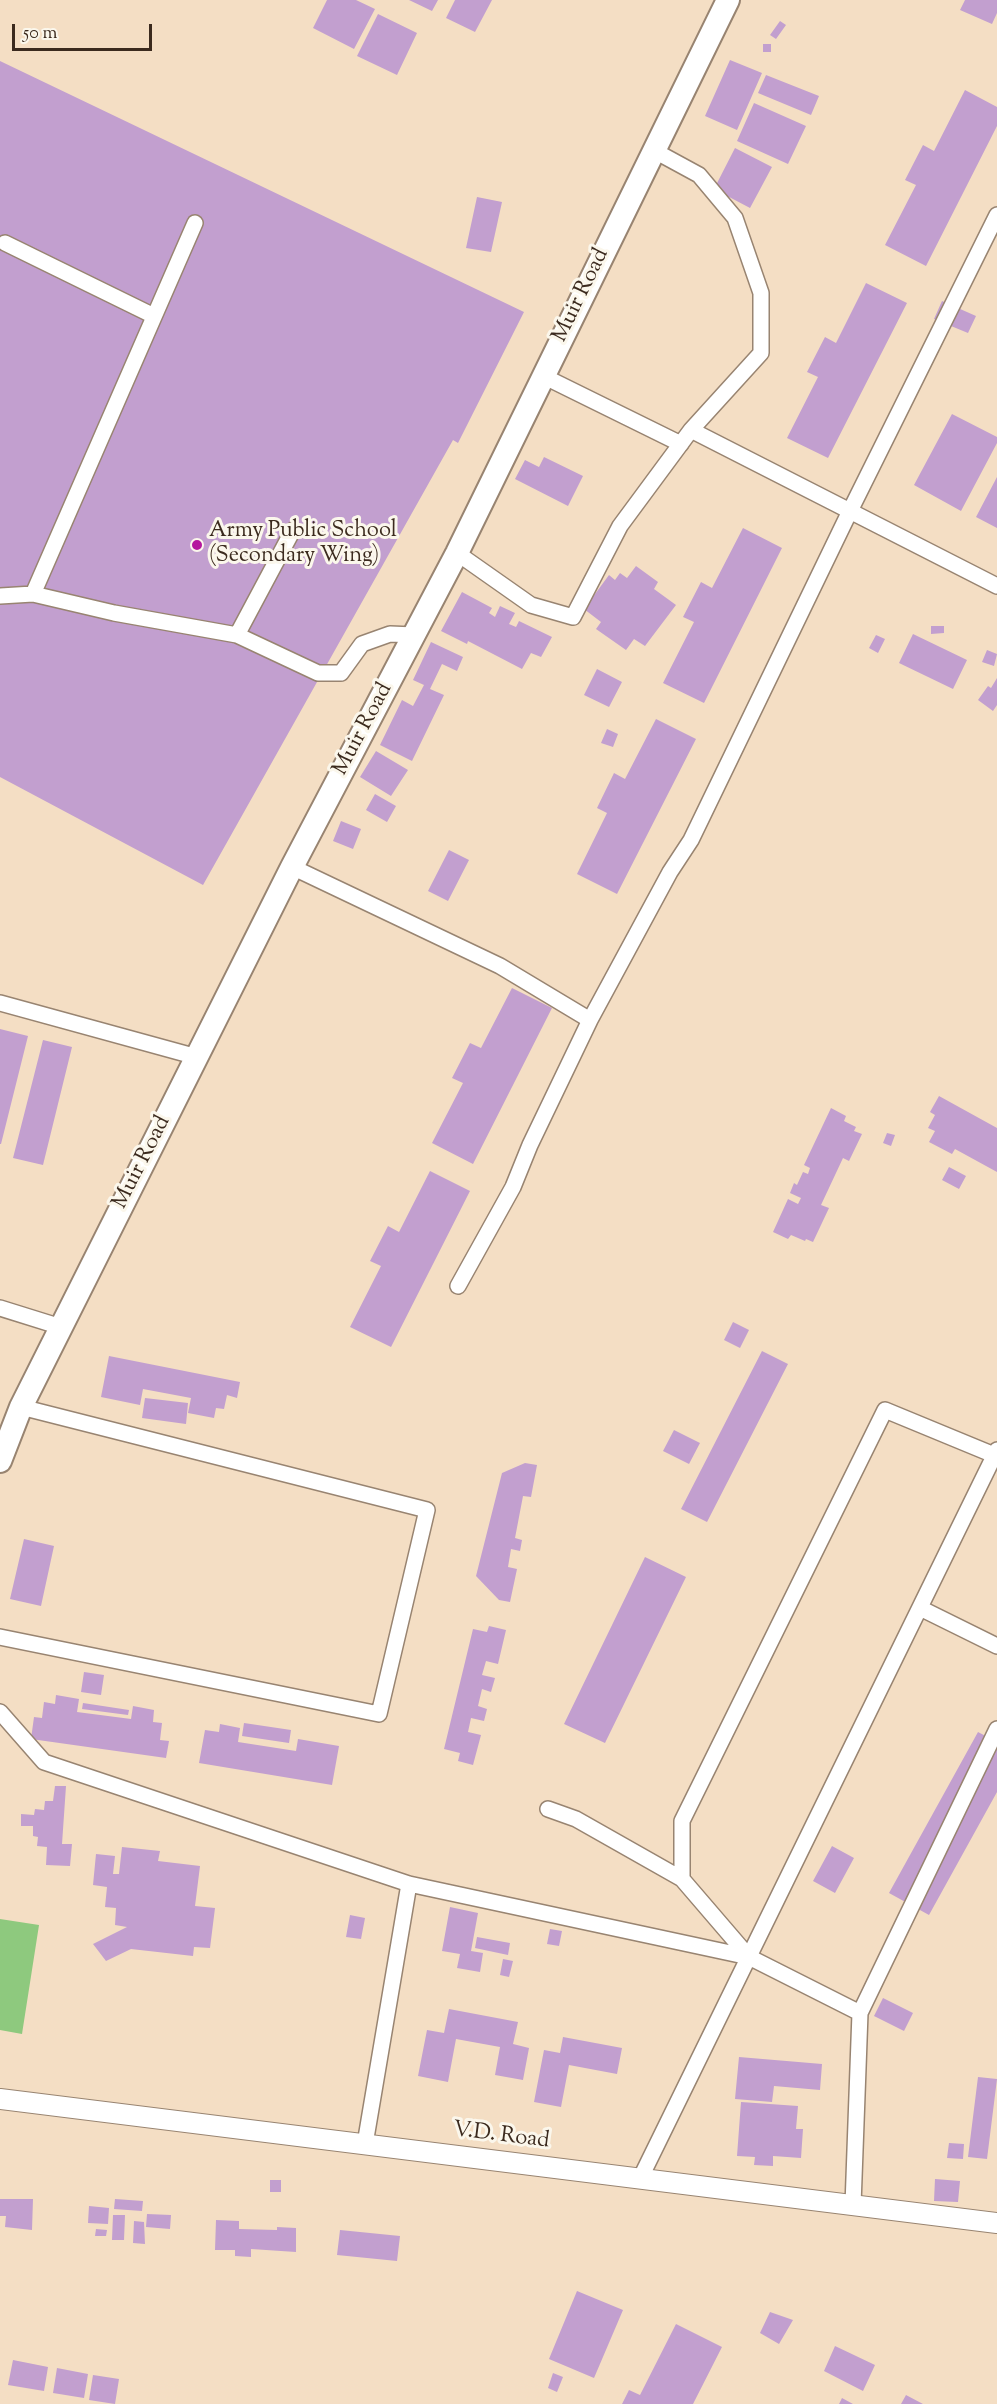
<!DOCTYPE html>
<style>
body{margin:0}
#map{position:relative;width:997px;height:2404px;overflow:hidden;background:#f4dec4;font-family:"Sorts Mill Goudy",serif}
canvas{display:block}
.scale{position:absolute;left:12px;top:24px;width:140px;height:27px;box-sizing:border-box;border:3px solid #3b2a1e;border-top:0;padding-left:8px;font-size:18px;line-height:21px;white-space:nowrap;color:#3b2a1e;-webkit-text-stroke:4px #fbf7ec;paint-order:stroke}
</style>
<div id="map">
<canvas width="997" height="2404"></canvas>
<div class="scale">50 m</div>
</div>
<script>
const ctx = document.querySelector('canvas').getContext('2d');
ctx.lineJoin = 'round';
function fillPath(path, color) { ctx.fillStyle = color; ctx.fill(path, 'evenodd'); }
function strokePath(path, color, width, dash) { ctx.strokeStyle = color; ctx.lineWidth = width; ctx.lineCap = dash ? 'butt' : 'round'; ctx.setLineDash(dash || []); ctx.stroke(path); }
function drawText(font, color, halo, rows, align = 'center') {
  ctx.font = font + ' "Sorts Mill Goudy",serif'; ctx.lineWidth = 6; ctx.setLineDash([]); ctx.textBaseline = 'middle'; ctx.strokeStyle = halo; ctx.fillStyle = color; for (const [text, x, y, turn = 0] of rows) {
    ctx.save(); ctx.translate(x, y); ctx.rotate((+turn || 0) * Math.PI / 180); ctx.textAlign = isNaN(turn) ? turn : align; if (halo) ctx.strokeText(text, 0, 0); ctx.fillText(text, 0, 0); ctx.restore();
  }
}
const green = new Path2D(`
 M 0,1919 L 39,1925 L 22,2034 L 0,2030 Z`);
const building = new Path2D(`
 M 327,0 L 356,0 L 375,9 L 354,49 L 313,28 Z
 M 409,0 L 438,0 L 432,11 Z
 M 455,0 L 492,0 L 475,32 L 446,18 Z
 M 965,0 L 997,0 L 997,13 L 992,24 L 960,10 Z
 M 378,14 L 417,33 L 397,75 L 357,56 Z
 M 780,21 L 786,25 L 776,39 L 770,35 Z
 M 763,44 L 771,44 L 771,52 L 763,52 Z
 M 730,60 L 762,73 L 737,130 L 705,116 Z
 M 0,61 L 524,312 L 458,443 L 453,440 L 203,885 L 0,777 Z
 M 766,75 L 819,96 L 811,115 L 758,93 Z
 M 965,90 L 997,107 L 997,126 L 926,266 L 885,245 L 916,185 L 905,180 L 923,145 L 934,151 Z
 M 754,103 L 806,126 L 788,164 L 737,141 Z
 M 735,148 L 772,167 L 750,208 L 714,189 Z
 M 477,197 L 502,202 L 491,252 L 466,248 Z
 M 866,283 L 907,303 L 828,458 L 787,438 L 818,377 L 807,372 L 825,337 L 836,343 Z
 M 942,301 L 976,316 L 968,333 L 934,319 Z
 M 952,414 L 997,437 L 997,443 L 961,511 L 914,485 Z
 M 544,457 L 583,476 L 568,506 L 515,479 L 525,460 L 539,467 Z
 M 997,477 L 997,528 L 976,517 Z
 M 743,528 L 782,548 L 704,703 L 663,683 L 694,622 L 683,617 L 701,582 L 712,588 Z
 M 636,566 L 658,582 L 654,589 L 676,605 L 645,646 L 634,639 L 626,650 L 596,629 L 601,622 L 584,609 L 609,575 L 615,580 L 620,573 L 627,578 Z
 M 462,592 L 492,608 L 489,613 L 495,617 L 500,606 L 515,613 L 509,624 L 516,627 L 519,621 L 552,637 L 541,657 L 531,653 L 522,669 L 468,641 L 467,644 L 441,631 Z
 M 931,626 L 944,626 L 944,633 L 931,634 Z
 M 913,634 L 967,660 L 953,689 L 899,663 Z
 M 876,635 L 885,639 L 878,653 L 869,648 Z
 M 431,642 L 463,657 L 457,671 L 442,664 L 430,689 L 444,695 L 412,761 L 380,745 L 402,700 L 413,706 L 424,685 L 413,680 Z
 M 987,650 L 997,654 L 994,666 L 982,662 Z
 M 597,669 L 622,682 L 609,707 L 584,695 Z
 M 997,678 L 997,705 L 993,711 L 978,700 L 988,686 L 991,688 Z
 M 656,719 L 696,739 L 617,894 L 577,874 L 607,813 L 597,808 L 614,773 L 625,779 Z
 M 607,729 L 618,734 L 613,747 L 601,743 Z
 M 376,751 L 408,770 L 391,796 L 360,777 Z
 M 375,794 L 396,806 L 387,822 L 366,810 Z
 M 341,821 L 361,829 L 353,849 L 333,841 Z
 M 449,850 L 469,860 L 448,901 L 428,891 Z
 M 512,988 L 552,1008 L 473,1164 L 432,1143 L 463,1083 L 452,1078 L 470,1043 L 481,1048 Z
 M 0,1029 L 28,1036 L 1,1144 L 0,1144 Z
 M 43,1040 L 72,1047 L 43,1165 L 13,1158 Z
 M 939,1096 L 997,1128 L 997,1172 L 955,1149 L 952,1154 L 929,1142 L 935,1131 L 928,1128 L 935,1115 L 930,1112 Z
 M 831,1108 L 846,1116 L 844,1121 L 856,1127 L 854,1131 L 862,1134 L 849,1161 L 843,1158 L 821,1205 L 829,1208 L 813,1242 L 806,1239 L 805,1241 L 791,1235 L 788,1239 L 773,1232 L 788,1199 L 798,1204 L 801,1198 L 790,1193 L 794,1183 L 797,1185 L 803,1172 L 808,1174 L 810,1168 L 804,1165 Z
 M 887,1133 L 895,1135 L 891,1146 L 883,1143 Z
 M 949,1167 L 966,1176 L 959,1189 L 942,1180 Z
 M 430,1171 L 470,1191 L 391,1347 L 350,1327 L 381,1266 L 370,1261 L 388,1226 L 399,1232 Z
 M 733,1322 L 749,1330 L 740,1348 L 724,1340 Z
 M 762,1351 L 788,1364 L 707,1522 L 681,1509 Z
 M 109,1356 L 240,1382 L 237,1398 L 227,1395 L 224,1409 L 216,1408 L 214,1418 L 188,1413 L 191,1398 L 143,1389 L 140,1405 L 101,1397 Z
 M 145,1398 L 188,1403 L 186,1424 L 142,1418 Z
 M 674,1430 L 700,1443 L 689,1464 L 663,1451 Z
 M 525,1463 L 537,1465 L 531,1497 L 523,1496 L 515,1538 L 522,1540 L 520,1551 L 511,1549 L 508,1567 L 517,1569 L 510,1602 L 499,1600 L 476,1576 L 502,1473 Z
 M 24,1539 L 54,1546 L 41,1606 L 10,1599 Z
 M 645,1557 L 686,1577 L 605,1743 L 564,1724 Z
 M 489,1626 L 506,1630 L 498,1664 L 486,1661 L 482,1675 L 495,1678 L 491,1692 L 482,1689 L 478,1706 L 487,1709 L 484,1721 L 471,1718 L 468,1732 L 481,1735 L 473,1765 L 458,1761 L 460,1753 L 444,1749 L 473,1629 L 487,1632 Z
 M 84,1672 L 104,1675 L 101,1695 L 81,1692 Z
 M 56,1695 L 79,1699 L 77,1712 L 131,1719 L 133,1706 L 154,1710 L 153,1722 L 162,1723 L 160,1740 L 169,1741 L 166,1758 L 31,1739 L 34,1717 L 42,1718 L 44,1702 L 55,1704 Z
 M 83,1703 L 129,1710 L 128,1715 L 82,1709 Z
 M 244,1723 L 291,1730 L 289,1743 L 242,1736 Z
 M 220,1724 L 240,1728 L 238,1742 L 296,1751 L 298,1739 L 339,1746 L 332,1785 L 199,1763 L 205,1730 L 219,1732 Z
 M 978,1732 L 997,1742 L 997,1792 L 929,1915 L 889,1893 Z
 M 55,1786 L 66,1786 L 62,1844 L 72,1844 L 70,1866 L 46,1865 L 47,1847 L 37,1846 L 38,1837 L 33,1836 L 33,1826 L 21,1826 L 21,1814 L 34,1815 L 35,1809 L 44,1810 L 45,1801 L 53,1801 Z
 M 832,1846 L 854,1858 L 835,1893 L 813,1881 Z
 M 122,1847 L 160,1851 L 158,1861 L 200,1866 L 195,1906 L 215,1908 L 210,1948 L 194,1947 L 193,1956 L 131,1949 L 106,1961 L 93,1944 L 127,1927 L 115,1925 L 116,1908 L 105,1907 L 107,1887 L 93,1885 L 96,1854 L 115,1856 L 113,1874 L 119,1874 Z
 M 450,1907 L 478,1913 L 471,1951 L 483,1953 L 480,1972 L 457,1968 L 460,1954 L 442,1951 Z
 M 350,1915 L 365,1918 L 361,1939 L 346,1937 Z
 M 550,1929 L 562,1931 L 559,1946 L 547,1944 Z
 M 477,1937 L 510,1943 L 508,1955 L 475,1948 Z
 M 503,1959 L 513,1961 L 509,1977 L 500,1975 Z
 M 883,1998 L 913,2013 L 904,2031 L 874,2016 Z
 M 449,2009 L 518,2022 L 513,2044 L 529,2048 L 523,2080 L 495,2075 L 500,2047 L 456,2039 L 448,2082 L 418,2076 L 427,2030 L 444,2033 Z
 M 563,2037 L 622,2048 L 617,2074 L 569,2065 L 561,2107 L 534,2102 L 544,2050 L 560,2053 Z
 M 739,2057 L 822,2064 L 820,2090 L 774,2086 L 772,2102 L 735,2099 Z
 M 978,2077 L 997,2079 L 987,2159 L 968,2157 Z
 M 741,2102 L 798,2106 L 796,2129 L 803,2129 L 801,2158 L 773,2156 L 773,2166 L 754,2165 L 755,2157 L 737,2156 Z
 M 949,2143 L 964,2144 L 963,2159 L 947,2158 Z
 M 935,2179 L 960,2181 L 958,2202 L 934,2201 Z
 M 270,2180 L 281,2180 L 281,2192 L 270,2192 Z
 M 0,2199 L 33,2199 L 32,2230 L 5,2227 L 6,2216 L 0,2216 Z
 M 115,2199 L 143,2201 L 142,2211 L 114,2209 Z
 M 89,2206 L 109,2208 L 108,2224 L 88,2223 Z
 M 147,2214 L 171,2215 L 170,2229 L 146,2227 Z
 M 113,2215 L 125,2215 L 124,2240 L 112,2240 Z
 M 216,2220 L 239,2221 L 239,2229 L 277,2230 L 277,2227 L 296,2228 L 296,2252 L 251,2249 L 251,2257 L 235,2256 L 235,2250 L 215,2250 Z
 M 134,2221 L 144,2222 L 145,2244 L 133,2243 Z
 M 96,2229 L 107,2230 L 106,2236 L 95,2236 Z
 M 340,2230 L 400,2236 L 397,2261 L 337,2255 Z
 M 577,2291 L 623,2310 L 594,2378 L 549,2359 Z
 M 770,2312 L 793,2320 L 779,2344 L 760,2333 Z
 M 676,2324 L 722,2347 L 693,2404 L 622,2404 L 629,2390 L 640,2395 Z
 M 835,2346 L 875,2365 L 863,2391 L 824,2371 Z
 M 13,2360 L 48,2367 L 44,2391 L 8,2385 Z
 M 57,2368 L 88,2374 L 84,2398 L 53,2393 Z
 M 553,2373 L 563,2377 L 557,2392 L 548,2388 Z
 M 93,2375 L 119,2379 L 115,2404 L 89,2400 Z
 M 906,2395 L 923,2404 L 901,2404 Z
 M 842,2398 L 853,2404 L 839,2404 Z`);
const minor = new Path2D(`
 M 5,243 L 154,316
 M 543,376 L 681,444
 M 691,430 L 997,586
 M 293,530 L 237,635 L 318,673 L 341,673 L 362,644 L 390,634 L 414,635
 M 457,553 L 531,605 L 573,617 L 620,526 L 691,430 L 761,353 L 761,293 L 735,218 L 699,175 L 653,150
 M 33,594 L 195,223
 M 0,596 L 33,594 L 114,613 L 237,635
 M 292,867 L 500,966 L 590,1020
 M 0,1003 L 197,1057
 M 458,1286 L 513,1187 L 530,1145 L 590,1020 L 670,872 L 691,840 L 850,511 L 997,215
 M 0,1308 L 61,1327
 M 920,1608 L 997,1646
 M 0,1637 L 379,1714 L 427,1510 L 21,1407
 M 0,1712 L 44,1762 L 409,1884 L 749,1957 L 860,2013 L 853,2205
 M 548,1809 L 576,1819 L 682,1879
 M 749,1957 L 682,1879 L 682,1821 L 885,1410 L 994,1455
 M 860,2013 L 997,1729
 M 365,2144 L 409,1884
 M 640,2179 L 997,1450`);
const tertiary = new Path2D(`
 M 0,2099 L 997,2223`);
const secondary = new Path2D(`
 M 0,1461 L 21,1407 L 292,867 L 457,553 L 728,0`);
const markers = [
 [197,545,6,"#b5179e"]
];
const streetNames = [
 ["Muir Road",582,296,-64],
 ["Muir Road",364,730,-62],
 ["Muir Road",143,1163,-63],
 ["V.D. Road",501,2137,7]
];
const poiNames = [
 ["Army Public School",209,532],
 ["(Secondary Wing)",209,557]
];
fillPath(green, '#8ec97e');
fillPath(building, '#c29fcf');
strokePath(minor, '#988471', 18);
strokePath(tertiary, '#988471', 22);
strokePath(secondary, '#988471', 26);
strokePath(minor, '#fff', 15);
strokePath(tertiary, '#fff', 20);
strokePath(secondary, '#fff', 22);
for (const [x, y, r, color] of markers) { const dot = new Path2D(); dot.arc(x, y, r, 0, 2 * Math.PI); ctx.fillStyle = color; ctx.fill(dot); strokePath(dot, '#fbf7ec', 2); }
drawText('22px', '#3b2a1e', '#fbf7ec', streetNames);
drawText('22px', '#3b2a1e', '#fbf7ec', poiNames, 'left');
</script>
